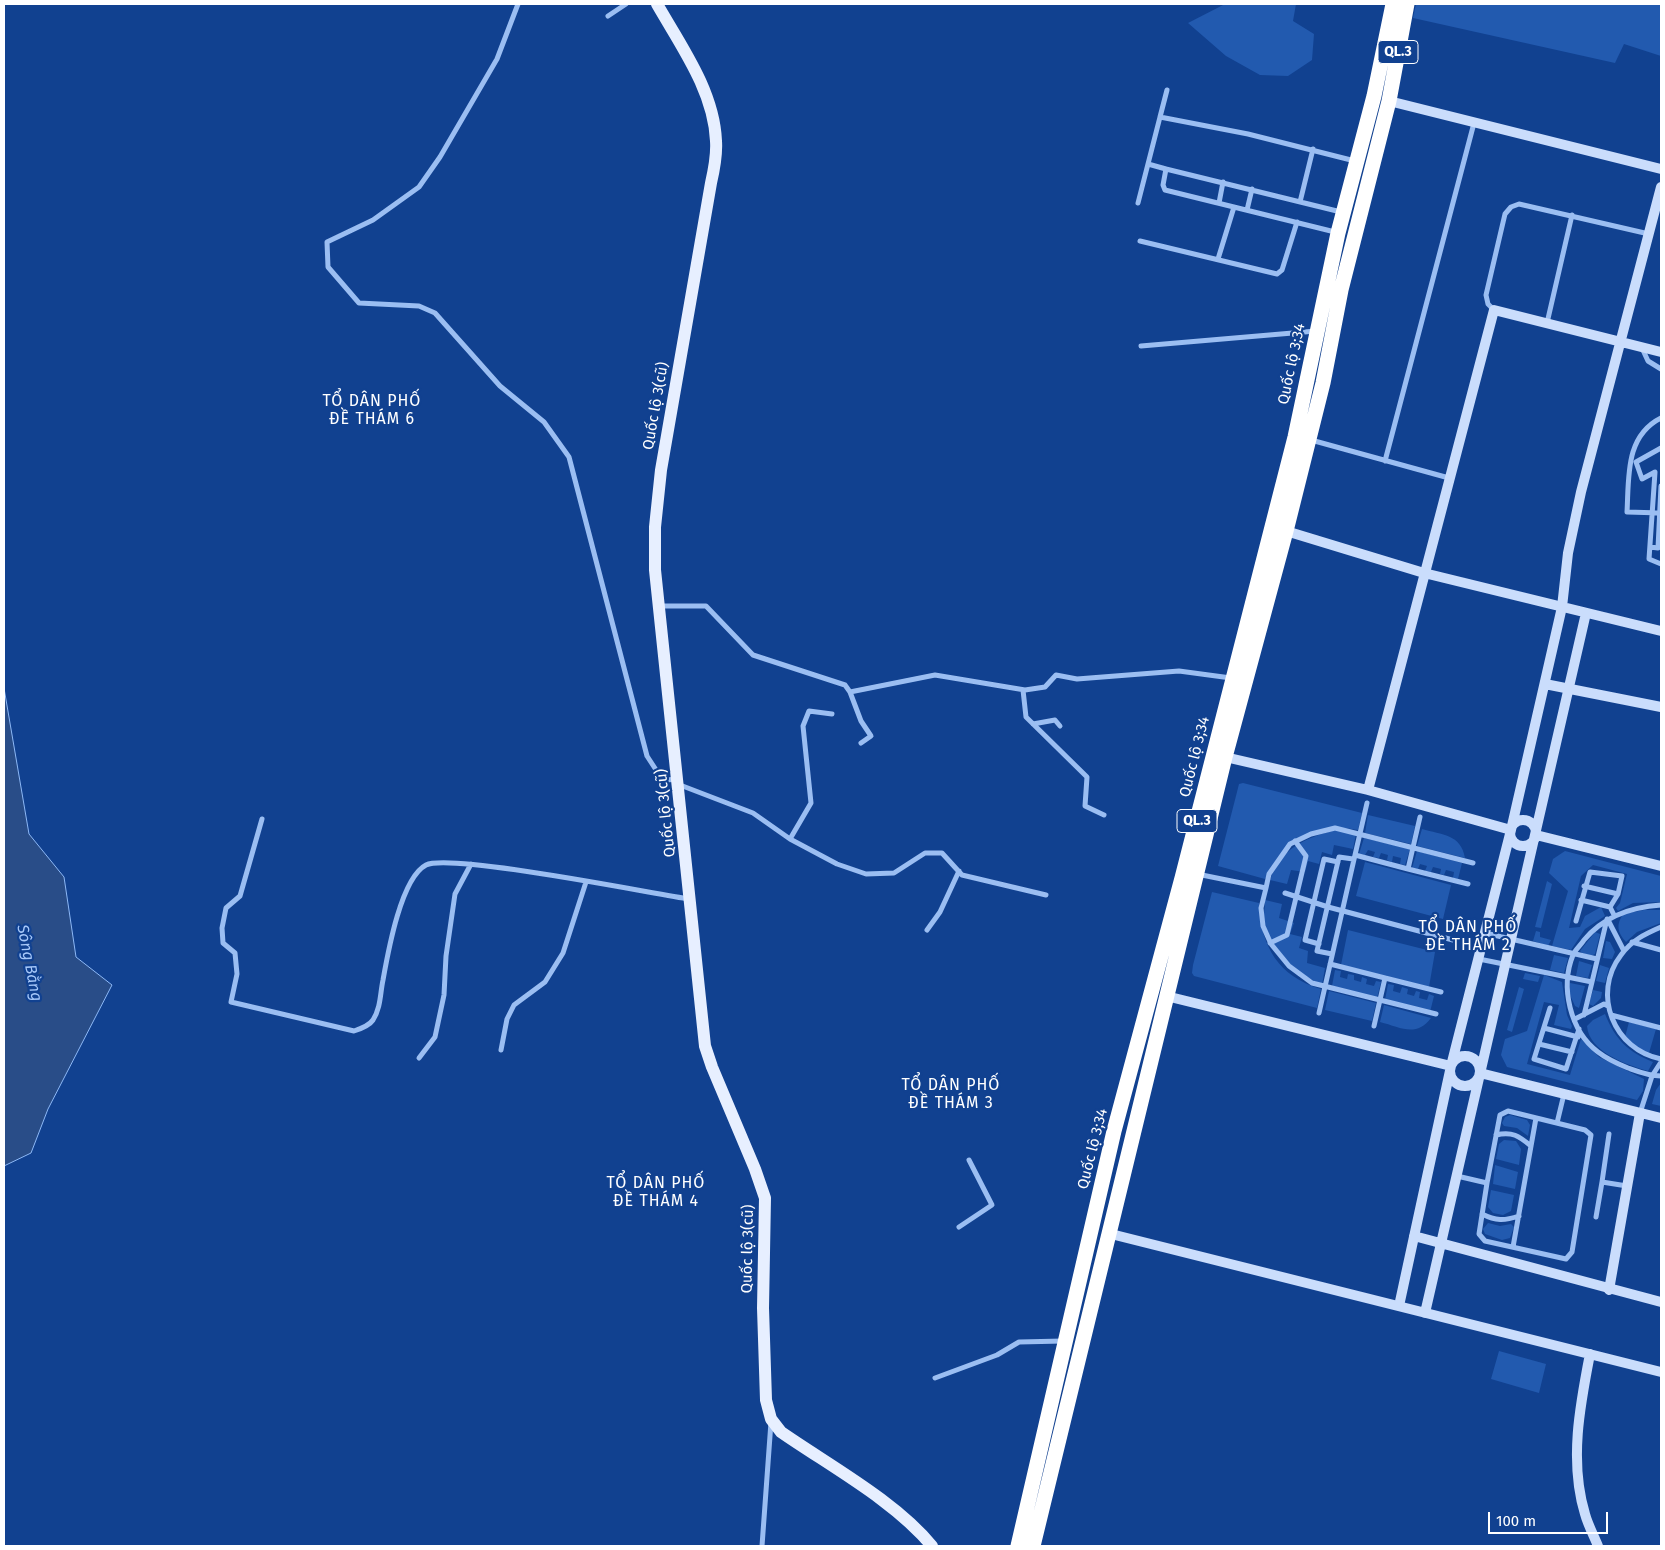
<!DOCTYPE html>
<meta charset="utf-8">
<style>
body{margin:0}
#map{position:relative;width:1665px;height:1550px;overflow:hidden;background:#114190;font-family:"Fira Sans",sans-serif}
canvas{display:block}
.frame{position:absolute;inset:0;border:5px solid #fff;pointer-events:none}
.scale{position:absolute;left:1488px;top:1512px;width:120px;height:22px;box-sizing:border-box;border:2px solid #fff;border-top:0;padding-left:6px;font-size:15px;line-height:18px;white-space:nowrap;color:#fff;-webkit-text-stroke:4px #114190;paint-order:stroke}
</style>
<div id="map">
<canvas width="1665" height="1550"></canvas>
<div class="frame"></div>
<div class="scale">100 m</div>
</div>
<script>
const ctx = document.querySelector('canvas').getContext('2d');
ctx.lineJoin = 'round';
function fillPath(path, color) { ctx.fillStyle = color; ctx.fill(path, 'evenodd'); }
function strokePath(path, color, width, dash) { ctx.strokeStyle = color; ctx.lineWidth = width; ctx.lineCap = dash ? 'butt' : 'round'; ctx.setLineDash(dash || []); ctx.stroke(path); }
function drawText(font, color, halo, rows, align = 'center') {
  ctx.font = font + ' "Fira Sans",sans-serif'; ctx.lineWidth = 4.5; ctx.setLineDash([]); ctx.textBaseline = 'middle'; ctx.strokeStyle = halo; ctx.fillStyle = color; for (const [text, x, y, turn = 0] of rows) {
    ctx.save(); ctx.translate(x, y); ctx.rotate((+turn || 0) * Math.PI / 180); ctx.textAlign = isNaN(turn) ? turn : align; if (halo) ctx.strokeText(text, 0, 0); ctx.fillText(text, 0, 0); ctx.restore();
  }
}
const green = new Path2D(`
 M 1225,4 L 1296,4 L 1293,21 L 1314,34 L 1312,60 L 1288,76 L 1260,75 L 1226,56 L 1188,23 Z
 M 1416,4 L 1661,4 L 1661,56 L 1624,44 L 1615,63 L 1413,18 Z
 M 1243,783 L 1362,813 L 1358,830 C 1314,821 1286,843 1265,879 L 1218,866 L 1237,792 L 1239,784 Z
 M 1368,815 L 1415,826 L 1411,844 L 1365,833 Z
 M 1422,829 C 1442,835 1461,834 1465,858 L 1417,846 Z
 M 1336,830 L 1356,834 L 1353,849 L 1334,845 L 1332,855 L 1322,852 L 1319,864 L 1308,861 L 1305,872 L 1291,870 L 1287,884 L 1270,880 C 1279,849 1307,837 1336,830 Z
 M 1364,838 L 1410,849 L 1405,865 L 1400,864 L 1401,858 L 1393,856 L 1392,862 L 1387,860 L 1388,855 L 1381,853 L 1379,858 L 1373,857 L 1375,852 L 1368,850 L 1365,855 L 1359,854 Z
 M 1417,851 L 1462,863 L 1458,879 L 1453,878 L 1454,872 L 1446,870 L 1444,875 L 1440,874 L 1441,869 L 1433,867 L 1431,872 L 1425,871 L 1427,866 L 1420,864 L 1418,869 L 1412,868 Z
 M 1565,851 L 1661,876 L 1661,902 L 1633,903 L 1618,911 L 1616,908 L 1620,903 L 1627,874 L 1593,865 L 1581,876 L 1569,928 L 1580,927 L 1585,916 L 1601,907 L 1605,916 L 1585,929 L 1571,950 L 1552,946 L 1568,891 L 1549,873 L 1553,859 Z
 M 1365,862 L 1451,885 L 1443,919 L 1356,896 Z
 M 1547,881 L 1552,884 L 1541,928 L 1535,927 Z
 M 1212,892 L 1259,903 C 1261,947 1278,976 1321,989 L 1317,1008 L 1194,976 L 1192,973 L 1193,965 Z
 M 1265,900 L 1282,904 L 1279,918 L 1294,923 L 1290,934 L 1302,937 L 1299,948 L 1308,951 L 1307,963 L 1325,968 L 1322,985 C 1300,975 1269,951 1264,924 C 1263,917 1265,908 1265,900 Z
 M 1644,910 L 1661,910 L 1661,923 L 1637,932 L 1626,942 C 1617,932 1616,925 1623,914 Z
 M 1348,930 L 1435,952 L 1429,987 L 1341,965 Z
 M 1536,931 L 1540,932 L 1540,937 L 1551,940 L 1548,946 L 1533,941 Z
 M 1595,932 L 1600,934 L 1595,954 L 1591,956 L 1582,953 L 1580,951 Z
 M 1606,941 L 1610,942 L 1615,952 L 1612,959 L 1603,958 Z
 M 1554,955 L 1568,958 L 1564,973 L 1550,970 Z
 M 1579,961 L 1592,965 L 1588,978 L 1576,976 Z
 M 1600,965 L 1609,968 L 1605,983 L 1596,981 Z
 M 1335,970 L 1341,971 L 1340,977 L 1347,979 L 1348,974 L 1354,975 L 1354,980 L 1361,982 L 1362,977 L 1367,979 L 1366,984 L 1374,986 L 1376,981 L 1381,982 L 1377,998 L 1332,986 Z
 M 1525,973 L 1540,976 L 1538,982 L 1523,979 Z
 M 1544,975 L 1562,982 L 1567,1015 L 1572,1026 L 1571,1029 L 1554,1025 L 1559,1005 L 1544,1002 L 1527,1064 L 1570,1075 L 1581,1039 L 1599,1057 L 1644,1079 L 1643,1091 L 1637,1100 L 1507,1067 L 1501,1055 L 1505,1039 L 1527,1031 Z
 M 1570,983 L 1585,986 L 1579,1008 L 1575,1006 L 1570,995 Z
 M 1388,984 L 1394,985 L 1393,991 L 1400,993 L 1402,987 L 1408,989 L 1407,994 L 1414,996 L 1416,991 L 1420,992 L 1419,998 L 1427,1000 L 1429,994 L 1434,996 L 1430,1012 L 1385,1000 Z
 M 1519,987 L 1524,989 L 1512,1032 L 1507,1030 Z
 M 1593,990 L 1602,992 L 1601,998 L 1593,1006 L 1589,1004 Z
 M 1329,991 L 1376,1003 L 1372,1021 L 1325,1010 Z
 M 1384,1005 L 1431,1018 C 1416,1038 1400,1027 1380,1022 Z
 M 1605,1014 C 1615,1039 1628,1052 1653,1062 L 1648,1071 C 1627,1065 1589,1052 1587,1026 L 1593,1020 Z
 M 1629,1022 L 1656,1029 L 1649,1053 L 1635,1047 L 1625,1037 Z
 M 1661,1083 L 1661,1106 L 1652,1104 L 1656,1090 Z
 M 1510,1115 L 1527,1120 L 1530,1125 L 1528,1136 L 1517,1128 L 1504,1126 L 1502,1123 L 1505,1117 Z
 M 1504,1140 L 1516,1141 L 1521,1149 L 1519,1165 L 1496,1159 L 1499,1144 Z
 M 1495,1165 L 1518,1172 L 1515,1189 L 1493,1184 Z
 M 1491,1190 L 1514,1195 L 1511,1211 L 1503,1215 L 1493,1213 L 1488,1207 Z
 M 1488,1223 L 1500,1226 L 1511,1224 L 1514,1227 L 1510,1238 L 1502,1240 L 1485,1234 L 1483,1229 Z
 M 1499,1351 L 1546,1364 L 1539,1393 L 1491,1379 Z`);
const water = new Path2D(`
 M 4,688 L 29,834 L 64,877 L 76,957 L 112,985 L 48,1109 L 31,1153 L 4,1166 Z`);
const street = new Path2D(`
 M 518,4 L 497,59 L 440,157 L 419,187 L 373,220 L 327,242 L 328,267 L 359,303 L 419,306 L 435,313 L 500,386 L 544,422 L 569,457 L 647,756 L 660,776 L 667,780 L 677,779
 M 608,16 L 626,4
 M 1160,117 L 1167,90
 M 1148,164 L 1166,169 L 1163,185 L 1165,190 L 1335,232
 M 1166,169 L 1341,212
 M 1300,202 L 1313,149
 M 1138,203 L 1160,117 L 1248,134 L 1355,161
 M 1219,203 L 1223,182
 M 1247,210 L 1252,189
 M 1140,241 L 1277,274 L 1282,270 L 1297,222
 M 1218,259 L 1234,207
 M 1494,310 L 1488,304 L 1486,295 L 1505,214 L 1511,207 L 1519,204 L 1649,234
 M 1547,323 L 1572,215
 M 1141,346 L 1316,331
 M 1642,348 L 1648,361 L 1661,369
 M 1661,418 C 1625,436 1629,477 1627,512 L 1661,513
 M 1311,440 L 1449,478
 M 1661,448 L 1636,462 L 1642,479 L 1655,472 L 1649,559 L 1661,564
 M 1385,461 L 1474,123
 M 1650,547 L 1658,548 L 1661,486
 M 660,606 L 706,606 L 753,655 L 845,685 L 850,692 L 935,675 L 1025,690 L 1045,687 L 1056,675 L 1077,679 L 1179,671 L 1231,678
 M 1023,690 L 1026,717 L 1087,777 L 1085,806 L 1104,815
 M 850,692 L 861,721 L 871,736 L 861,743
 M 1033,724 L 1055,720 L 1060,726
 M 680,785 L 753,813 L 790,839 L 811,803 L 803,726 L 809,711 L 832,714
 M 1420,817 L 1408,869 L 1468,884
 M 262,819 L 240,896 L 226,908 L 222,928 L 223,943 L 235,953 L 237,974 L 231,1002 L 354,1031 C 360,1029 369,1026 373,1020 C 381,1007 380,994 383,980 C 388,952 401,878 426,865 C 450,853 649,893 689,899
 M 790,839 L 837,864 L 866,874 L 894,873 L 925,853 L 942,853 L 962,875 L 1046,895
 M 1355,855 L 1367,803
 M 1197,874 L 1266,888 L 1261,908 L 1263,926 L 1271,944 L 1289,966 L 1312,983 L 1436,1014
 M 1584,886 L 1618,894
 M 1266,888 L 1269,874 L 1290,844 L 1311,834 L 1335,828 L 1473,863
 M 1285,893 L 1328,907 L 1453,940
 M 1581,900 L 1610,907
 M 1661,905 C 1631,907 1604,916 1584,940 C 1581,945 1575,950 1573,955 C 1560,987 1570,1031 1598,1052 C 1607,1059 1618,1064 1628,1068 C 1639,1072 1649,1076 1661,1076
 M 1608,920 L 1624,951
 M 1576,921 L 1590,872 L 1622,876 L 1618,894 L 1610,907 L 1614,915
 M 1661,927 C 1645,934 1632,940 1621,955 C 1591,994 1614,1050 1661,1059
 M 927,930 L 940,912 L 959,871
 M 1485,933 L 1597,959
 M 1632,942 L 1661,950
 M 1270,943 L 1287,935 L 1306,856 L 1295,841
 M 1319,944 L 1305,940 L 1324,859 L 1338,862
 M 1332,954 L 1317,951 L 1339,857 L 1353,859
 M 1479,959 L 1592,982 L 1584,1015
 M 1330,964 L 1385,978 L 1374,1026
 M 1385,978 L 1441,992
 M 1592,982 L 1607,919
 M 1550,1008 L 1534,1059 L 1566,1069 L 1579,1029
 M 1319,1013 L 1355,855 L 1408,869
 M 1611,1015 L 1661,1028
 M 1575,1019 L 1604,1004 L 1608,1006
 M 1544,1028 L 1578,1037
 M 1539,1044 L 1572,1052
 M 501,1050 L 507,1019 L 514,1005 L 545,982 L 563,953 L 586,882
 M 419,1058 L 435,1037 L 444,995 L 446,956 L 455,894 L 471,864
 M 1640,1113 L 1652,1076 L 1661,1062
 M 1557,1123 L 1564,1094
 M 1609,1134 L 1602,1182 L 1627,1186
 M 1496,1135 C 1512,1131 1519,1136 1531,1146
 M 1457,1176 L 1487,1183 L 1479,1234 L 1485,1241 L 1566,1259 L 1572,1252 L 1591,1135 L 1585,1130 L 1508,1111 L 1500,1115 L 1487,1183
 M 1482,1214 C 1496,1221 1504,1221 1519,1216
 M 1596,1217 L 1602,1182
 M 959,1227 L 992,1205 L 969,1160
 M 1513,1247 L 1536,1118
 M 935,1378 L 997,1355 L 1019,1342 L 1063,1341
 M 762,1546 L 771,1422`);
const secondary = new Path2D(`
 M 1389,101 L 1661,169
 M 1286,531 L 1424,573 L 1661,631
 M 1545,684 L 1661,707
 M 1225,757 L 1368,790 L 1511,830
 M 1368,790 L 1494,310 L 1661,352
 M1510 833a13 13 0 1 1 26 0a13 13 0 1 1-26 0Z
 M 1536,835 L 1661,866
 M 1166,996 L 1451,1066
 M1450 1071a15 15 0 1 1 30 0a15 15 0 1 1-30 0Z
 M 1480,1073 L 1661,1118
 M 1107,1233 L 1661,1372
 M 1414,1236 L 1661,1302
 M 1609,1290 L 1640,1113
 M 1399,1306 L 1451,1066 L 1511,830 L 1562,607 L 1568,553 L 1581,492 L 1661,187
 M 1425,1313 L 1586,613
 M 1590,1354 C 1580,1405 1569,1462 1585,1514 C 1588,1525 1594,1536 1598,1546`);
const primary = new Path2D(`
 M 657,4 C 681,46 714,91 716,141 C 717,155 714,170 711,183 L 661,470 L 655,527 L 655,570 L 705,1046 L 712,1067 L 755,1169 L 765,1198 L 763,1308 L 766,1400 L 771,1419 L 781,1432 C 830,1466 895,1501 932,1546`);
const highway = new Path2D(`
 M 1018,1546 L 1114,1131 L 1182,878 L 1295,437 L 1338,233 L 1374,96 L 1393,4
 M 1033,1546 L 1225,757 L 1286,531 L 1323,383 L 1341,290 L 1389,101 L 1407,4`);
const shields = [
 [1398,52,40],
 [1197,821,40]
];
const shieldNames = [
 ["QL.3",1398,52],
 ["QL.3",1197,821]
];
const streetNames = [
 ["Quốc lộ 3;34",1292,364,-78],
 ["Quốc lộ 3(cũ)",656,406,-80],
 ["Quốc lộ 3;34",1195,757,-76],
 ["Quốc lộ 3(cũ)",666,813,-96],
 ["Quốc lộ 3;34",1093,1149,-76],
 ["Quốc lộ 3(cũ)",748,1249,-89]
];
const neighbourhoodNames = [
 ["TỔ DÂN PHỐ",372,402],
 ["ĐỀ THÁM 6",372,420],
 ["TỔ DÂN PHỐ",1468,928],
 ["ĐỀ THÁM 2",1468,946],
 ["TỔ DÂN PHỐ",951,1086],
 ["ĐỀ THÁM 3",951,1104],
 ["TỔ DÂN PHỐ",656,1184],
 ["ĐỀ THÁM 4",656,1202]
];
const waterNames = [
 ["Sông Bằng",29,963,79]
];
fillPath(green, '#225aaf');
fillPath(water, '#294d88');
strokePath(water, '#8db8f6', 1);
strokePath(street, '#9bbef2', 5);
strokePath(secondary, '#caddfc', 10);
strokePath(primary, '#e7efff', 12);
strokePath(highway, '#fff', 15);
for (const [x, y, w] of shields) { const box = new Path2D(); box.roundRect(x - w / 2, y - 11.5, w, 23, 4); ctx.fillStyle = '#114190'; ctx.fill(box); strokePath(box, '#fff', 1); }
drawText('bold 14px', '#fff', null, shieldNames);
drawText('15px', '#fff', '#114190', streetNames);
ctx.letterSpacing = '1px';
drawText('16px', '#fff', '#114190', neighbourhoodNames);
ctx.letterSpacing = '0px';
drawText('italic 16px', '#a7c8f9', '#114190', waterNames);
</script>
